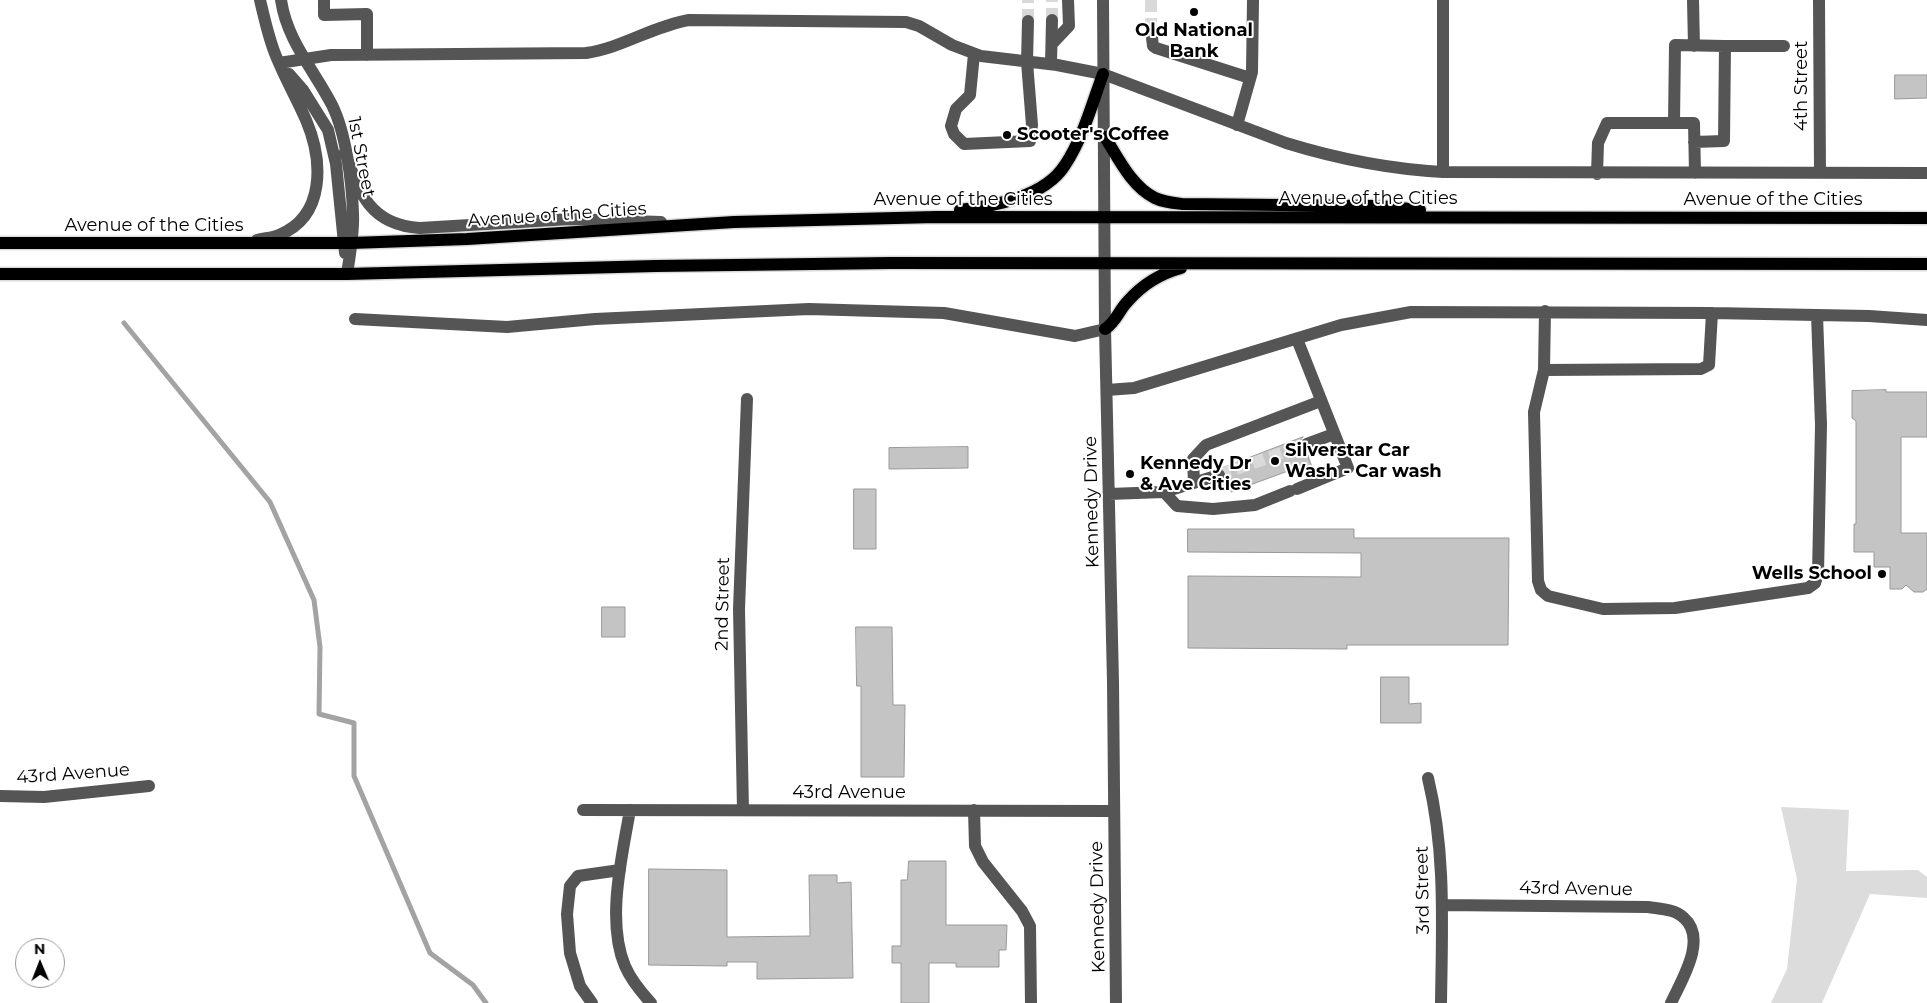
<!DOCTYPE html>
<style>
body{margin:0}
#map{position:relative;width:1927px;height:1003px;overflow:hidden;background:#fff;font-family:Montserrat,sans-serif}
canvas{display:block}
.north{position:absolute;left:15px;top:938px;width:50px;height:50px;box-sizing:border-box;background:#fff;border:1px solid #999;border-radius:50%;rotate:359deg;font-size:14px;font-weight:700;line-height:20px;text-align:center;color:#000}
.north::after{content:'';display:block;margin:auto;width:18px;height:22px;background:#000;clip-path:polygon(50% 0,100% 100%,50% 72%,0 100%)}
</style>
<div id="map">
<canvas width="1927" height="1003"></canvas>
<div class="north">N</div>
</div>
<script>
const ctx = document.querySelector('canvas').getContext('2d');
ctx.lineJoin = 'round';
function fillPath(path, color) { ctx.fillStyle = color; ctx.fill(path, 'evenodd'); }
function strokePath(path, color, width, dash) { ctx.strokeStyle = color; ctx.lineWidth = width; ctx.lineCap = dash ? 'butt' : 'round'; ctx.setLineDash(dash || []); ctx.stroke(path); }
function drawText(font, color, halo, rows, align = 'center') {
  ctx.font = font + ' Montserrat,sans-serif'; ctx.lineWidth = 4; ctx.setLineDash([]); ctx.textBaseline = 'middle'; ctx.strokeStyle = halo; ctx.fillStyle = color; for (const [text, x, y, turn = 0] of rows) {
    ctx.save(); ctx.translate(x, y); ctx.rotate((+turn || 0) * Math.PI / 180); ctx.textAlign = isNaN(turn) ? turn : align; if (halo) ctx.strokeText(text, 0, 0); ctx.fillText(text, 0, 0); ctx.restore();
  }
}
const green = new Path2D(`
 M 1781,807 L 1849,810 L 1846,871 L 1918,870 L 1927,877 L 1927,898 L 1870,894 L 1822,1003 L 1771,1003 L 1787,969 L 1797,879 Z`);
const stream = new Path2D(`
 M 124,323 L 270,502 L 314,600 L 320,647 L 319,714 L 354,723 L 354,776 L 430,953 L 473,985 L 486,1003`);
const building = new Path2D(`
 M 1895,75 L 1927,75 L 1927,98 L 1895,99 Z
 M 1886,390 L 1886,392 L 1927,392 L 1927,437 L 1901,437 L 1901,533 L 1927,533 L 1927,589 L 1923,592 L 1914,592 L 1906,585 L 1902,589 L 1890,589 L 1890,567 L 1874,567 L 1874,552 L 1854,552 L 1854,524 L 1856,524 L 1856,421 L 1852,418 L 1852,391 Z
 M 1303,437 L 1299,442 L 1299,446 L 1305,452 L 1311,451 L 1312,453 L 1308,456 L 1312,467 L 1292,475 L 1288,471 L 1231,492 L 1229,484 L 1223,486 L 1222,483 L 1227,476 L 1227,472 L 1223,468 Z
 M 968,447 L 968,468 L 889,469 L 889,448 Z
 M 854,489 L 876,489 L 876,549 L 854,549 Z
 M 1188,529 L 1354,529 L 1354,538 L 1509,538 L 1508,645 L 1347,645 L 1347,649 L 1188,648 L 1188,576 L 1361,577 L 1361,553 L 1188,552 Z
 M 602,607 L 625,607 L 625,637 L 602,637 Z
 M 856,627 L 892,627 L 893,705 L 905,705 L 904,777 L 861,777 L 861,686 L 857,686 Z
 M 1381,677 L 1409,677 L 1409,704 L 1421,703 L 1421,723 L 1381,723 Z
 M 909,861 L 946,861 L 946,925 L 1007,925 L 1006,950 L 999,950 L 999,967 L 956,967 L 956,963 L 929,963 L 929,1003 L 901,1003 L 901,963 L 892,963 L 892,946 L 901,946 L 901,880 L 907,880 Z
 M 649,869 L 727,870 L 727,937 L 810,936 L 809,875 L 837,875 L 837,883 L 851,882 L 853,978 L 757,979 L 757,962 L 727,962 L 727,966 L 649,965 Z`);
const minorTunnel = new Path2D(`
 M 1151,0 L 1151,30
 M 1052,20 L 1052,0
 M 1028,21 L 1028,0
 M 1219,475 L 1307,444`);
const minor = new Path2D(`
 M 281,0 C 287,41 314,70 332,105 C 346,133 352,182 353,213 C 354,233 350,254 347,274
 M 324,0 L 324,15 L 367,14 L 367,55
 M 1103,0 L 1105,329 L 1113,682 L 1116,1003
 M 1443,0 L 1443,172
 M 1693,0 L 1694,46
 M 1819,0 L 1820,173
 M 1151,30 L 1153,46 L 1156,48 L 1250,78
 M 1052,44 L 1069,26 L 1068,0
 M 1725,46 L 1784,46
 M 974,54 L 970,95 L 956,109 L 951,126 L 954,134 L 964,144 L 1030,141 L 1032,125 L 1027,62 L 1028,21
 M 279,63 L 331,55 L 586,53 C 622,48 653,26 689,20 L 906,22 L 919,26 L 952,45 L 981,56 L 1057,65 L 1103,74 L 1286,143 C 1338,159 1389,169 1443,172 L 1927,173
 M 1051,64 L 1052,20
 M 289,74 L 303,90 L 328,130 L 336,164 L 345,253
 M 1674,123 L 1675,45 L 1725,46 L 1724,141 L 1694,142
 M 1237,125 L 1252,72 L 1253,0
 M 345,152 C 359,193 370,225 420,228 L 570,219 L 661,222
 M 1597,174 L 1598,143 L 1607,123 L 1694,123 L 1695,173
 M 257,240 C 264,238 272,238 279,235 C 326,216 323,160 306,120 C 296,97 283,75 274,51 C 268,35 264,17 260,0
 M 1545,311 L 1544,370 L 1701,369 L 1709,365 L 1712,313
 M 355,319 L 507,327 L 595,319 L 809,309 L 944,313 L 1075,336 L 1105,329
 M 1297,339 L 1348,468 L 1297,489
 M 1544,370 L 1534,412 L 1538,581 L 1541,590 L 1548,596 L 1603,609 L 1675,608 L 1808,588 L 1815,583 L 1818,574 L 1821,425 L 1817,315
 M 1107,390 L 1134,388 L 1341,325 L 1411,312 L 1712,313 L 1869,316 L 1927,320
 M 1307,444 L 1334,434
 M 1194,483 L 1193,459 L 1206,445 L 1321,401
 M 1164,492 L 1177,506 L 1213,509 L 1255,505 L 1290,491
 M 1109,494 L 1164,492 L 1219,475
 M 1428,778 C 1446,852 1442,927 1441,1003
 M 0,796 L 44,797 L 149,786
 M 583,810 L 1114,811
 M 630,810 C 622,857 606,921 625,966 C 631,980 641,992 651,1003
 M 743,810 L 739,609 L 747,399
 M 974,810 L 975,846 L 983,862 L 1022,911 L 1030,926 L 1031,1003
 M 1442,905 L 1648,907 C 1660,909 1675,909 1684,918 C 1708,939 1681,981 1671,1003
 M 592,1003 L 580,986 L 570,953 L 567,914 L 570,886 L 578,876 L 620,870`);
const major = new Path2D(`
 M 1105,137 C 1118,158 1132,187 1155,198 C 1163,202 1173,203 1182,204 L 1380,206 L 1420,210
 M 960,210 C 994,206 1045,197 1065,165 C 1083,138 1092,104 1103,74
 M 0,243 L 351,243 L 467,239 L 734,222 L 936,217 L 1927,218
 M 0,274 L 347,274 L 656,266 L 891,263 L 1927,264
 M 1105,329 C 1116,322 1119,310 1128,301 C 1143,284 1159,274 1181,268`);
const markers = [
 [1194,12,5,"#000"],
 [1007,135,5,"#000"],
 [1275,461,5,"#000"],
 [1130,474,5,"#000"],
 [1882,574,5,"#000"]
];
const poiNames = [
 ["Old National",1194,31,"center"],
 ["Bank",1194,52,"center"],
 ["Scooter's Coffee",1017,135],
 ["Silverstar Car",1285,451],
 ["Wash - Car wash",1285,472],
 ["Kennedy Dr",1140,464],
 ["& Ave Cities",1140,485],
 ["Wells School",1872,574,"right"]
];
const streetNames = [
 ["4th Street",1802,86,-90],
 ["1st Street",361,157,79],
 ["Avenue of the Cities",1368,199],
 ["Avenue of the Cities",963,200],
 ["Avenue of the Cities",1773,200],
 ["Avenue of the Cities",557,215,-4],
 ["Avenue of the Cities",154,226],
 ["Kennedy Drive",1092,502,-91],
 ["2nd Street",723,604,-89],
 ["43rd Avenue",73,774,-4],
 ["43rd Avenue",849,793],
 ["43rd Avenue",1576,889,1],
 ["3rd Street",1423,890,-91],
 ["Kennedy Drive",1098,907,-91]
];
fillPath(green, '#dcdcdc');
strokePath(stream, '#a3a3a3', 5);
fillPath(building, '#c4c4c4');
strokePath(building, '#999', 1);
strokePath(minorTunnel, '#d9d9d9', 12, [12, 6]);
strokePath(major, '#dbdbdb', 15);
strokePath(minor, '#555', 12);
strokePath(major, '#000', 12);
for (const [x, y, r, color] of markers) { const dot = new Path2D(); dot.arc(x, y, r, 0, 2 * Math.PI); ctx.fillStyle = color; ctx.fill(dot); strokePath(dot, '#fff', 2); }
drawText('bold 18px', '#000', '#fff', poiNames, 'left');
drawText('18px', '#000', '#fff', streetNames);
</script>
